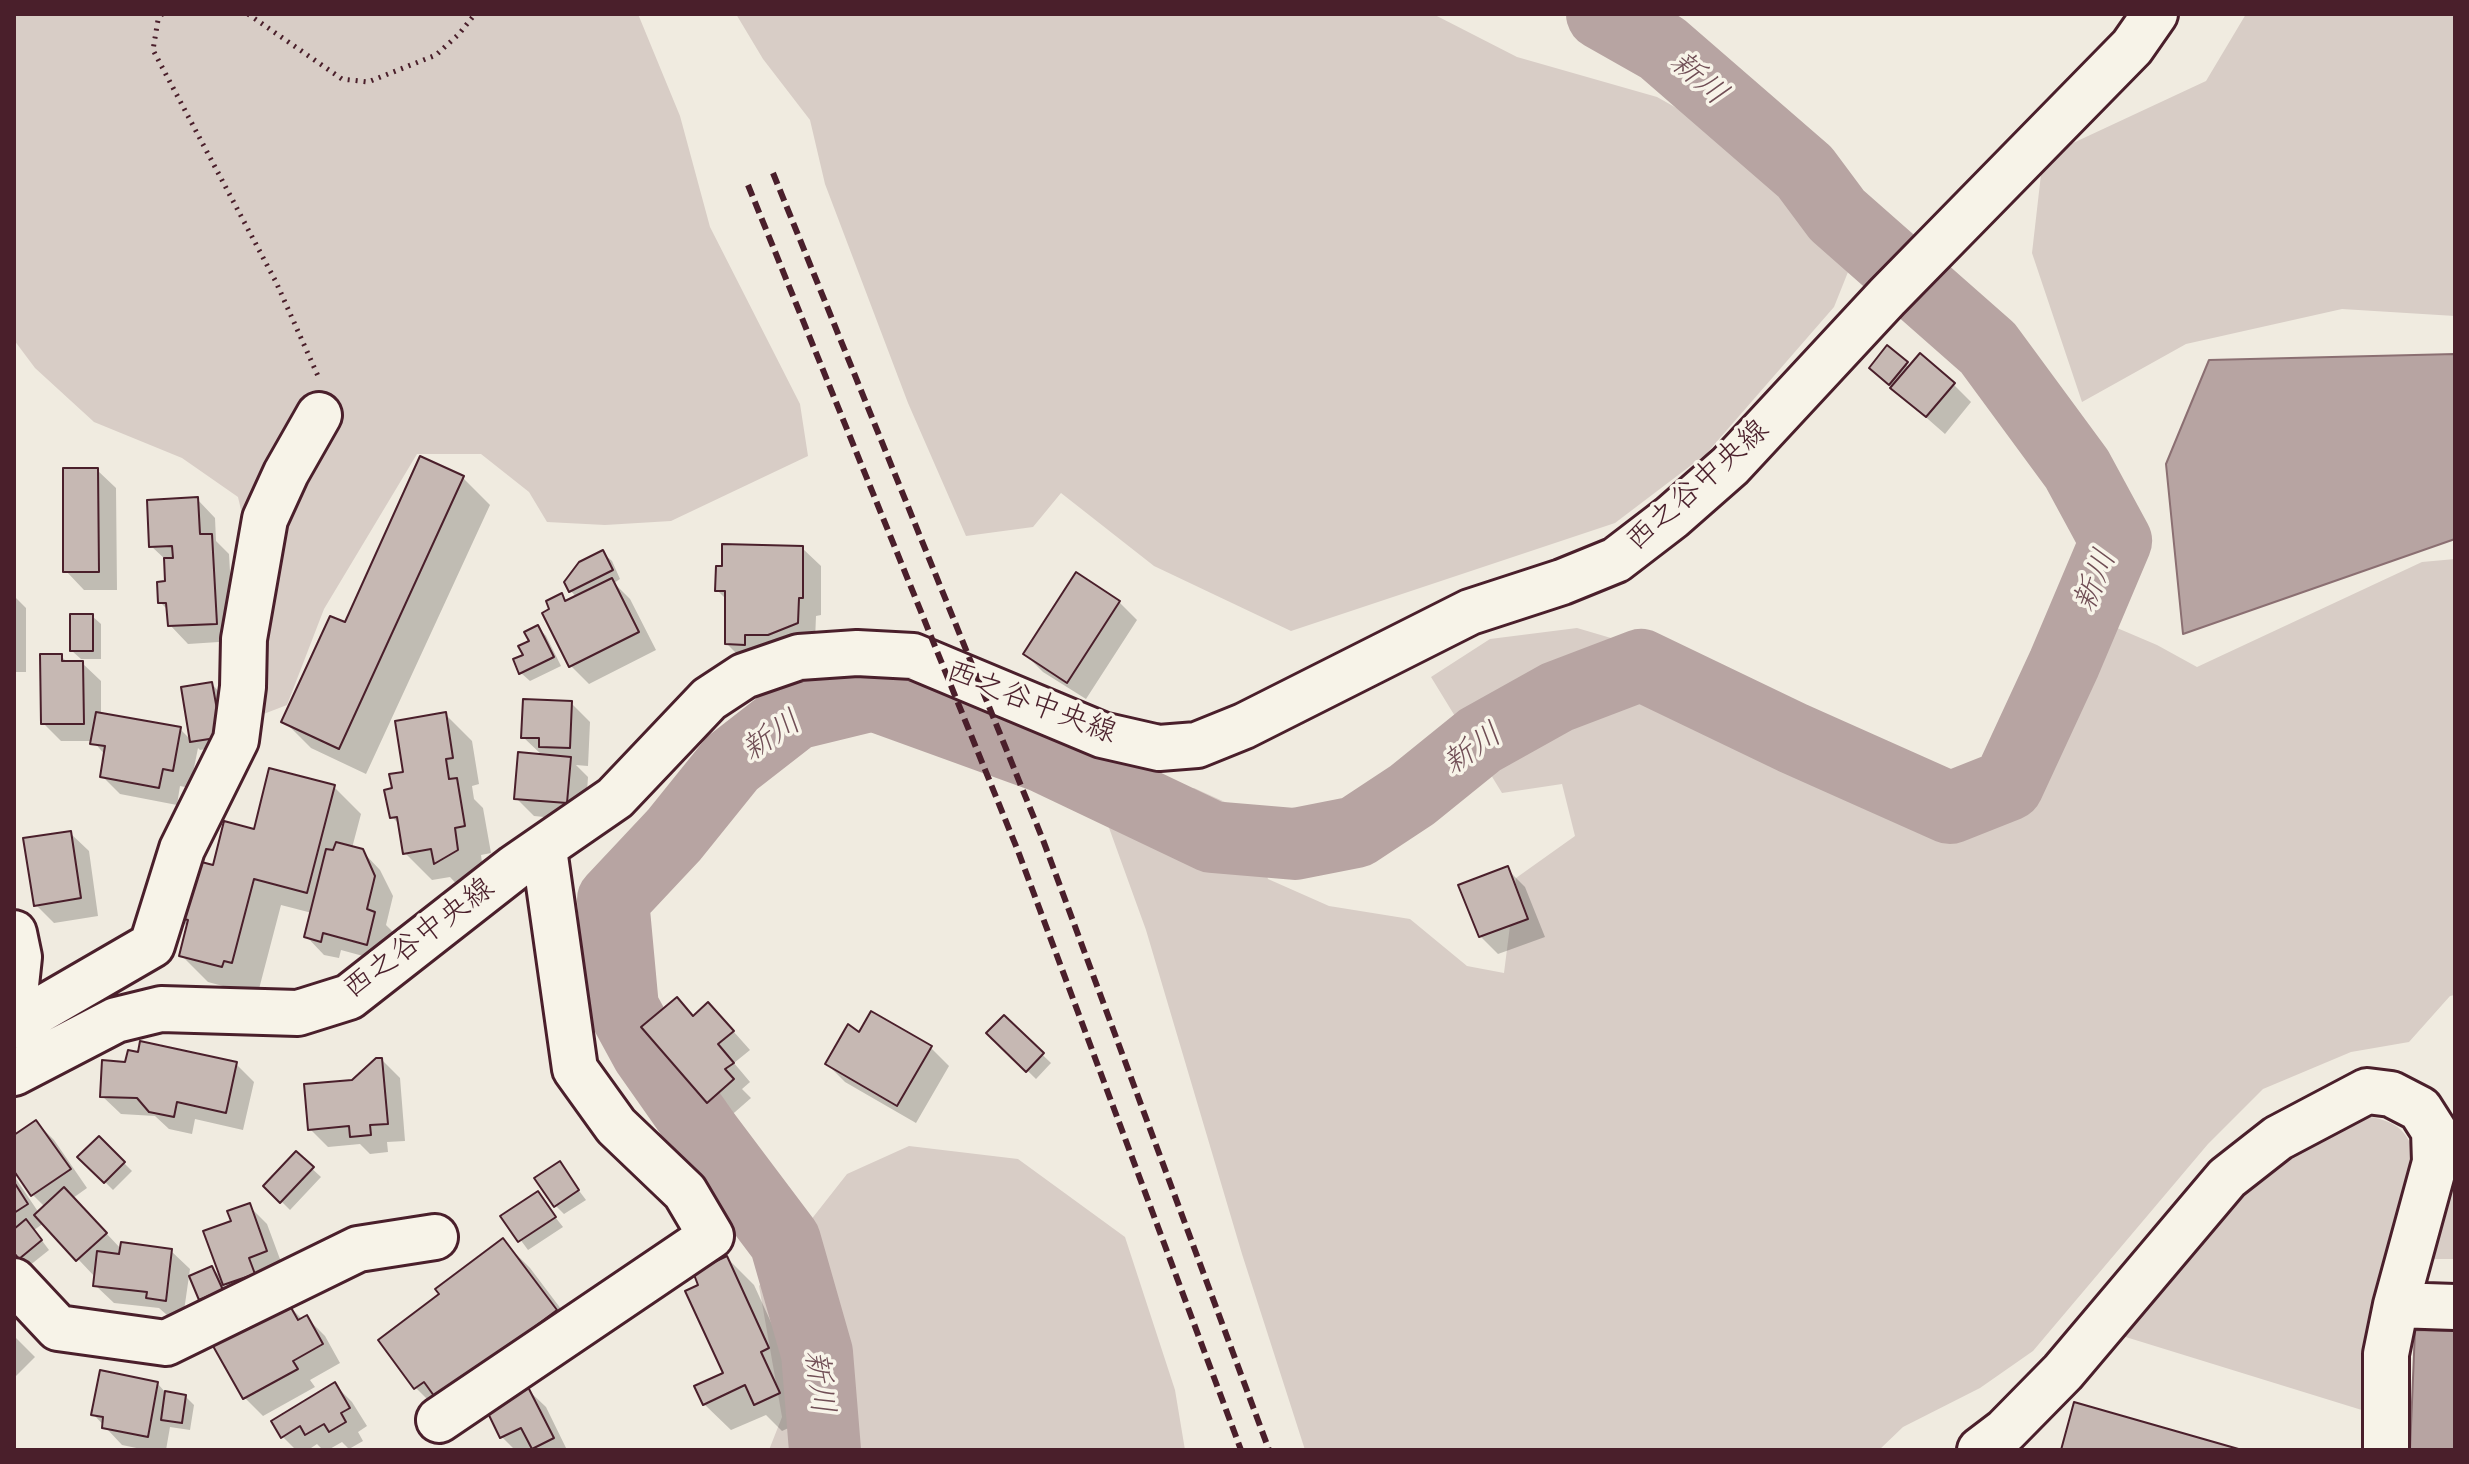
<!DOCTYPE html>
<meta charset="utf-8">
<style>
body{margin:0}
#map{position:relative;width:2469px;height:1464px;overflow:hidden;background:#f0ebe0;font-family:Sriracha,sans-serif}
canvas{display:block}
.frame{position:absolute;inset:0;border:16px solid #4a1f2b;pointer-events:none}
</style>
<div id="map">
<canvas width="2469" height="1464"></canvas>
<div class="frame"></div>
</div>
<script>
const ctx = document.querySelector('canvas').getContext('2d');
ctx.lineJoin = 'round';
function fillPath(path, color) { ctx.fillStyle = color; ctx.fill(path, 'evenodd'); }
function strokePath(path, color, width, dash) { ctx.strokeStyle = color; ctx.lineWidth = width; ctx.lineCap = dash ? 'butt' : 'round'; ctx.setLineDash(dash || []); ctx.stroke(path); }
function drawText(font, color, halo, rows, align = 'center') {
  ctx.font = font + ' Sriracha,"Klee One",sans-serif'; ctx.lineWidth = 7; ctx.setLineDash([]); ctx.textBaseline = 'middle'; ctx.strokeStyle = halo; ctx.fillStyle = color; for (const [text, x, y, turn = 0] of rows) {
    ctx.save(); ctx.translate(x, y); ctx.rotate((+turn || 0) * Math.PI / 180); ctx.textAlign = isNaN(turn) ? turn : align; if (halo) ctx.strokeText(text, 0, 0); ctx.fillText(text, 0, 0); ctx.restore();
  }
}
const green = new Path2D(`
 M 14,14 L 638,14 L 680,116 L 710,227 L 800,404 L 808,456 L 671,521 L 605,525 L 547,522 L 529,492 L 481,454 L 417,454 L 324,609 L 287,705 L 248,720 L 259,587 L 238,497 L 182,458 L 94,422 L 35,368 L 14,340 Z
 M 736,14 L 1433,14 L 1517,57 L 1657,97 L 1748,148 L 1818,215 L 1852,262 L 1834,307 L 1706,454 L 1615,523 L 1291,631 L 1154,566 L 1061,493 L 1033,527 L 966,536 L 908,403 L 825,184 L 810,120 L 763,59 Z
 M 2246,14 L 2455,14 L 2455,316 L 2342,309 L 2186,344 L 2082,402 L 2032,253 L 2043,157 L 2206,81 Z
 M 2455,559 L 2455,995 L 2450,996 L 2409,1042 L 2351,1052 L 2263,1089 L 2208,1144 L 2033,1351 L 1980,1388 L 1903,1427 L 1879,1450 L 1305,1450 L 1242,1254 L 1146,930 L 1108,825 L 1194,788 L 1247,812 L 1268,879 L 1329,906 L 1410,919 L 1467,966 L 1504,973 L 1516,878 L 1575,836 L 1562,784 L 1502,793 L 1431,677 L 1490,639 L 1577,628 L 1723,671 L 1879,744 L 1962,774 L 2036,710 L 2028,660 L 2063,605 L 2157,645 L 2197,667 L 2422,562 Z
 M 2357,1114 C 2391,1121 2403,1122 2416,1156 L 2364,1360 L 2365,1411 L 2116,1334 L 2218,1211 L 2270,1165 Z
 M 2455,1135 L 2455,1259 L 2429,1259 Z
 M 909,1146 L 1018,1159 L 1125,1237 L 1175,1390 L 1185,1450 L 769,1450 L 782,1417 L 759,1286 L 847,1174 Z`);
const water = new Path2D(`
 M 2455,354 L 2455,539 L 2183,634 L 2166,464 L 2209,360 Z
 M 2415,1330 L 2455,1331 L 2455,1450 L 2410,1450 Z`);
const shadow = new Path2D(`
 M 1887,348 L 1910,368 L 1953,384 L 1971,402 L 1945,434 L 1880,377 Z
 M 97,470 L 116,488 L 117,590 L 84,590 L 66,571 Z
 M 463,478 L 490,505 L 366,774 L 311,748 L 284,721 L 346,625 Z
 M 197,499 L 215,518 L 216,541 L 229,554 L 234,641 L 188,644 L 170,625 L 169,611 L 160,602 L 167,583 L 166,560 L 151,546 Z
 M 802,548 L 821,566 L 821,615 L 816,616 L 815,641 L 745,662 L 727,644 L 727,600 L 717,590 Z
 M 603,553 L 612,561 L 620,579 L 614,583 L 630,599 L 656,650 L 589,684 L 571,666 L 561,595 L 568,602 L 577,598 L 571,591 Z
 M 14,596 L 26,608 L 26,672 L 14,672 Z
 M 1119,602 L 1137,620 L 1086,699 L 1043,672 L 1025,654 Z
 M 92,616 L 101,624 L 101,659 L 81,659 L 72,651 Z
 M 538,627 L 546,636 L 561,666 L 530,681 L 521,673 Z
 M 61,656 L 68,663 L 82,663 L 101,681 L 101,715 L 180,729 L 192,741 L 212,684 L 220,693 L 230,745 L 200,750 L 198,748 L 190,788 L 180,786 L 177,805 L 120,794 L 102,776 L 106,756 L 93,741 L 61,741 L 43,723 Z
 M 571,703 L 590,722 L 588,766 L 576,765 L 588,777 L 585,821 L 534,816 L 516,798 L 543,756 L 523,737 Z
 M 445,714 L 472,741 L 479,784 L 472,786 L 474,799 L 483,808 L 491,853 L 481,855 L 484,877 L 462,890 L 450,877 L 432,880 L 405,853 L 400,825 L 392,817 L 394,790 Z
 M 334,787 L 361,814 L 352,848 L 362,851 L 380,870 L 393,896 L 386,925 L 392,931 L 385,962 L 341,950 L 339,958 L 324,955 L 306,936 L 312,913 L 281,905 L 259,989 L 251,987 L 249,993 L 208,982 L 181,955 L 188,927 L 177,916 L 214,868 L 255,831 Z
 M 70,833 L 89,851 L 98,916 L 54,923 L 36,905 Z
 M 1507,869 L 1525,887 L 1545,937 L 1498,954 L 1480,936 Z
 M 872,1014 L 931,1048 L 949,1066 L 916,1123 L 845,1082 L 827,1064 L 860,1034 Z
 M 694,1017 L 726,1023 L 750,1050 L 734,1063 L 750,1082 L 742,1089 L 751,1098 L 727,1119 L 709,1101 Z
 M 1004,1018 L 1051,1063 L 1036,1079 L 989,1033 Z
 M 382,1060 L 400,1078 L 405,1141 L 387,1142 L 388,1152 L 370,1154 L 360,1144 L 328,1147 L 310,1129 L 353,1082 Z
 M 127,1064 L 236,1064 L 254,1082 L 243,1130 L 195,1119 L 192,1134 L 169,1129 L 155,1116 L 121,1114 L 102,1096 Z
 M 36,1122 L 54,1140 L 87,1188 L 73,1198 L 122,1250 L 171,1251 L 190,1269 L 183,1318 L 167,1315 L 159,1308 L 114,1303 L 95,1285 L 96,1278 L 44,1223 L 34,1230 L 49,1250 L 29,1266 L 14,1249 L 14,1176 L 39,1213 L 45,1207 L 33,1195 L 14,1168 L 14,1137 Z
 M 99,1138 L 132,1171 L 113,1190 L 80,1157 Z
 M 296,1154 L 321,1177 L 290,1210 L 266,1186 Z
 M 559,1164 L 586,1200 L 564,1214 L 555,1205 Z
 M 537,1194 L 563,1227 L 528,1250 L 503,1216 Z
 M 249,1206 L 267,1224 L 284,1270 L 243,1302 L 223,1282 L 230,1299 L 210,1307 L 201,1299 L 212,1268 L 224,1280 L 234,1222 Z
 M 503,1241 L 530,1268 L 583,1338 L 499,1401 L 527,1389 L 546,1407 L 567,1450 L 515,1450 L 502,1437 L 488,1409 L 443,1415 L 416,1388 L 442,1295 Z
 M 727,1258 L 754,1285 L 795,1375 L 787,1379 L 806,1420 L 782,1431 L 766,1415 L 731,1430 L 704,1404 L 725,1374 L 701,1286 Z
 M 289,1306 L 303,1320 L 307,1318 L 325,1336 L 340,1363 L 310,1380 L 315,1387 L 263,1416 L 245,1398 Z
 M 14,1336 L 35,1357 L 14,1378 Z
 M 157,1383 L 166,1393 L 185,1396 L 194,1405 L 190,1430 L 170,1427 L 166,1450 L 146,1450 L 122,1445 L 94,1415 Z
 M 334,1384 L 352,1402 L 367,1426 L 358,1432 L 363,1441 L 349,1449 L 342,1442 L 328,1450 L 323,1450 L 317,1444 L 308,1450 L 296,1450 L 283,1437 Z`);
const river = new Path2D(`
 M 825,1450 L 817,1353 L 785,1241 L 706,1136 L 647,1052 L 623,1008 L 613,900 L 674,835 L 732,763 L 795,714 L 873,695 L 1044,757 L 1212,837 L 1295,844 L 1356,832 L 1412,795 L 1480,740 L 1557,697 L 1641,665 L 1793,738 L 1950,808 L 2008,785 L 2064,664 L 2116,541 L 2077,469 L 1988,348 L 1837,215 L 1805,172 L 1662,48 L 1602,14`);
const building = new Path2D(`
 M 1887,345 L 1908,362 L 1889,385 L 1869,368 Z
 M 1920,353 L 1955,383 L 1926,417 L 1890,388 Z
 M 420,456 L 464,476 L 339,749 L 281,722 L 330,616 L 345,622 Z
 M 63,468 L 98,468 L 99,572 L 63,572 Z
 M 198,497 L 200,534 L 212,534 L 217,624 L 168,626 L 166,603 L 158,603 L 157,582 L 165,581 L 164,558 L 173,558 L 172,546 L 149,547 L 147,500 Z
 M 722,544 L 803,546 L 803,598 L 799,598 L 798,623 L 768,635 L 745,635 L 745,645 L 725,644 L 725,591 L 715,591 L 716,566 L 722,566 Z
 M 603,550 L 613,570 L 569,592 L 564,582 L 579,562 Z
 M 1076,572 L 1120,601 L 1067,683 L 1023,654 Z
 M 612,578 L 639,632 L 569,667 L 542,613 L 549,609 L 546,601 L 562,593 L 565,601 Z
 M 70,614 L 93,614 L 93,651 L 70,651 Z
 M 538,625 L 554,657 L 519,674 L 513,659 L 523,655 L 518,646 L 529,641 L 524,632 Z
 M 40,654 L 62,654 L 62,661 L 83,661 L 84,724 L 41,724 Z
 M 212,682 L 222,737 L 190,742 L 181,687 Z
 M 523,699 L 572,701 L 570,748 L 539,747 L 539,738 L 521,738 Z
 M 96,712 L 181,727 L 173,771 L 163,769 L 159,788 L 100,777 L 105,746 L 90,744 Z
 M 446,712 L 453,758 L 446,759 L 449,779 L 457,778 L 465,826 L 455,828 L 458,850 L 434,864 L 431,849 L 403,854 L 397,817 L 390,818 L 384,790 L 392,788 L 389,774 L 403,772 L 395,721 Z
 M 518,752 L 571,757 L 567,803 L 514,799 Z
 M 269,768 L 335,785 L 307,893 L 254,879 L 232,963 L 224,961 L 222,967 L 179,956 L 188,920 L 175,917 L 190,859 L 213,865 L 224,821 L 254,829 Z
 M 71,831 L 81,898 L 34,906 L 23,838 Z
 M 336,842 L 363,849 L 375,876 L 367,909 L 375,912 L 367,945 L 323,933 L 321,942 L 304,937 L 326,849 L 333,850 Z
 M 1508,866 L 1528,919 L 1479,937 L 1458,885 Z
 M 677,997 L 693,1016 L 708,1002 L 734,1031 L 718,1044 L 734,1063 L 725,1069 L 734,1079 L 707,1103 L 641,1027 Z
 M 871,1011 L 932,1046 L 897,1106 L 825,1064 L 848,1024 L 859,1032 Z
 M 1004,1015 L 1044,1053 L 1026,1072 L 986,1033 Z
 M 140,1041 L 237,1062 L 226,1113 L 177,1102 L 174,1117 L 149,1112 L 137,1098 L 100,1097 L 102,1060 L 125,1062 L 128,1050 L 138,1052 Z
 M 376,1058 L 382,1058 L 388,1124 L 370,1125 L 371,1135 L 350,1137 L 349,1126 L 308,1130 L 304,1084 L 352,1080 Z
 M 36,1120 L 71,1169 L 31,1196 L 14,1171 L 14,1135 Z
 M 99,1136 L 125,1162 L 104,1183 L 77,1157 Z
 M 296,1151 L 314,1167 L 280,1203 L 263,1186 Z
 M 560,1161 L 579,1190 L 554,1207 L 534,1178 Z
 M 14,1182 L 28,1204 L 14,1213 Z
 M 64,1187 L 107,1233 L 76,1261 L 34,1215 Z
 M 538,1191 L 556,1217 L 518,1242 L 500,1216 Z
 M 250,1203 L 267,1251 L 249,1258 L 255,1274 L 223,1285 L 203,1231 L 231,1221 L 227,1211 Z
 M 26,1219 L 42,1240 L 19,1259 L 14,1253 L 14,1229 Z
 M 503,1238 L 557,1310 L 437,1400 L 424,1382 L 414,1389 L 378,1340 L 439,1294 L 435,1289 Z
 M 121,1242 L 172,1249 L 166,1301 L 146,1298 L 147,1292 L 93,1286 L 97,1251 L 119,1254 Z
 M 727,1256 L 769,1348 L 761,1352 L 780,1393 L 754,1405 L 745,1385 L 703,1405 L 694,1386 L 723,1373 L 685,1291 L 698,1285 L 693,1272 Z
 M 212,1266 L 223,1290 L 199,1300 L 189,1276 Z
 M 289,1304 L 298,1320 L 307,1315 L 323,1344 L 293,1361 L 298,1369 L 243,1399 L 213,1346 Z
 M 100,1370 L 158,1382 L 148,1437 L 102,1428 L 103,1417 L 91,1415 Z
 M 335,1382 L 350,1408 L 341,1413 L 346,1422 L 329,1432 L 324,1424 L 305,1435 L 300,1426 L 281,1438 L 271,1421 Z
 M 528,1387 L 554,1438 L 532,1449 L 521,1428 L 500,1438 L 485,1407 Z
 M 165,1391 L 186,1395 L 182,1423 L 161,1420 Z
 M 2074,1402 L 2242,1450 L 2061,1450 Z`);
const path = new Path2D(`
 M 162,14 L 158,20 L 153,50 L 276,282 L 318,376
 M 248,14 L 342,79 L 368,82 L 436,55 L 459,34 L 475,14`);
const minor = new Path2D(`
 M 14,933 L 19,957 L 14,1004
 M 14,1025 L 152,945 L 182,849 L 236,740 L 243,687 L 244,639 L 265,519 L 286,473 L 319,415
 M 14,1073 L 116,1020 L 161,1009 L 298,1013 L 349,997 L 515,867 L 615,798 L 709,699 L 744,676 L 799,657 L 857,653 L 913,656 L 1102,735 L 1159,748 L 1197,745 L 1244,726 L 1470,612 L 1562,582 L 1616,560 L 1672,517 L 1730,466 L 1887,297 L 2132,47 L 2155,14
 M 14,1281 L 58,1328 L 166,1343 L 358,1249 L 435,1237
 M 2396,1305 L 2455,1307
 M 439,1420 L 711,1236 L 685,1192 L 616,1126 L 575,1069 L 544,849
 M 1980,1450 L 2005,1431 L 2063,1372 L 2227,1178 L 2278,1138 L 2367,1091 L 2391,1094 L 2420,1109 L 2434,1131 L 2435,1162 L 2396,1305 L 2386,1354 L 2386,1450`);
const rail = new Path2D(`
 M 773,173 L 1043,840 L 1269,1450
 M 748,185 L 1018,851 L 1241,1450`);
const streetNames = [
 ["西之谷中央線",1698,486,-42],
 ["西之谷中央線",1031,703,21],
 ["西之谷中央線",419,939,-37]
];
const waterNames = [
 ["新川",1698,79,41],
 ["新川",2096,581,-68],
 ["新川",772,737,-34],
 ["新川",1473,750,-35],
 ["新川",818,1382,83]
];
fillPath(green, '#d8cdc6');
fillPath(water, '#b7a4a2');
strokePath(water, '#8b6f72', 2);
fillPath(shadow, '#0003');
strokePath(river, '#b7a4a2', 72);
fillPath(building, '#c6b8b3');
strokePath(building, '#4a1f2b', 2);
strokePath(minor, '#4a1f2b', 50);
strokePath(path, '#4a1f2b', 5, [2, 6]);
strokePath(minor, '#f7f3e8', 44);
strokePath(rail, '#4a1f2b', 6, [12, 6]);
drawText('30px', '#4a1f2b', '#f7f3e8', streetNames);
drawText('italic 32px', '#704e55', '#f7f3e8', waterNames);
</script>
